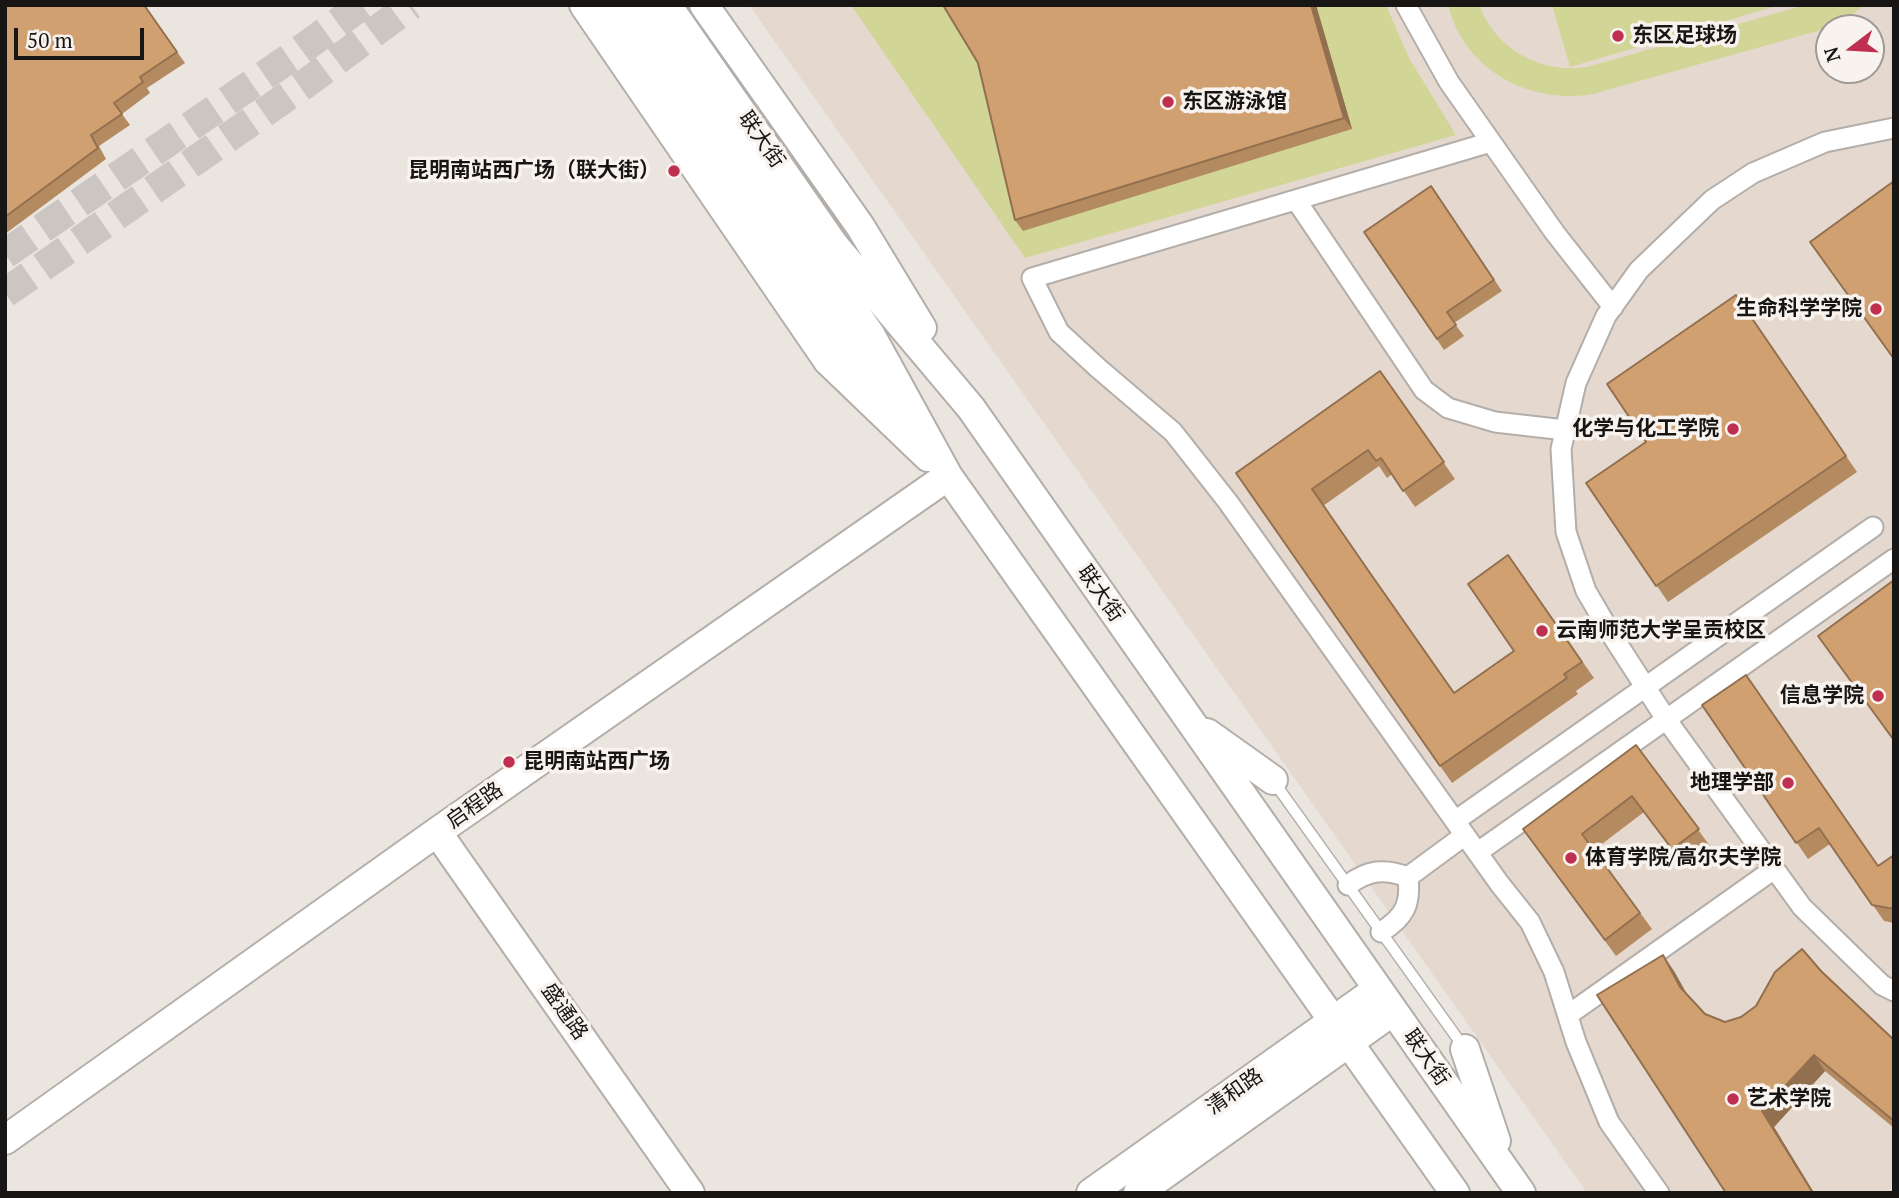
<!DOCTYPE html>
<meta charset="utf-8">
<style>
body{margin:0}
#map{position:relative;width:1899px;height:1198px;overflow:hidden;background:#ebe5e0;font-family:"PT Serif",serif}
canvas{display:block}
.frame{position:absolute;inset:0;border:7px solid #181614;pointer-events:none}
.north{position:absolute;left:1815px;top:14px;width:70px;height:70px;box-sizing:border-box;background:#f8f3ee;border:2px solid #9e9b97;border-radius:50%;rotate:253deg;font-size:19px;font-weight:700;line-height:28px;text-align:center;color:#181614}
.north::after{content:'';display:block;margin:auto;width:24px;height:32px;background:#bf2f4f;clip-path:polygon(50% 0,100% 100%,50% 72%,0 100%)}
.scale{position:absolute;left:14px;top:28px;width:130px;height:32px;box-sizing:border-box;border:4px solid #181614;border-top:0;padding-left:9px;font-size:21px;line-height:24px;white-space:nowrap;color:#181614;-webkit-text-stroke:5px #f8f3ee;paint-order:stroke}
</style>
<div id="map">
<canvas width="1899" height="1198"></canvas>
<div class="frame"></div>
<div class="north">N</div>
<div class="scale">50 m</div>
</div>
<script>
const ctx = document.querySelector('canvas').getContext('2d');
ctx.lineJoin = 'round';
function fillPath(path, color) { ctx.fillStyle = color; ctx.fill(path, 'evenodd'); }
function strokePath(path, color, width, dash) { ctx.strokeStyle = color; ctx.lineWidth = width; ctx.lineCap = dash ? 'butt' : 'round'; ctx.setLineDash(dash || []); ctx.stroke(path); }
function drawText(font, color, halo, rows, align = 'center') {
  ctx.font = font + ' "PT Serif","Noto Sans SC",serif'; ctx.lineWidth = 7; ctx.setLineDash([]); ctx.textBaseline = 'middle'; ctx.strokeStyle = halo; ctx.fillStyle = color; for (const [text, x, y, turn = 0] of rows) {
    ctx.save(); ctx.translate(x, y); ctx.rotate((+turn || 0) * Math.PI / 180); ctx.textAlign = isNaN(turn) ? turn : align; if (halo) ctx.strokeText(text, 0, 0); ctx.fillText(text, 0, 0); ctx.restore();
  }
}
const built = new Path2D(`
 M 749,5 L 1894,5 L 1894,1193 L 1587,1193 ZM 1829,28 L 1871,28 L 1871,70 L 1829,70 Z`);
const green = new Path2D(`
 M 851,5 L 1386,5 L 1409,58 L 1456,135 L 1025,258 Z
 M 1448,5 L 1479,5 C 1496,50 1541,74 1587,67 L 1805,5 L 1865,5 L 1840,23 L 1821,30 L 1593,94 C 1530,105 1464,70 1448,5 Z
 M 1552,5 L 1780,5 L 1570,67 Z`);
const primaryTunnel = new Path2D(`
 M 5,254 L 294,55 L 362,5
 M 5,293 L 305,84 L 411,5`);
const lane = new Path2D(`
 M 1274,782 L 1465,1049`);
const street = new Path2D(`
 M 1406,5 L 1449,82 L 1555,233 L 1613,307
 M 1894,128 L 1825,142 L 1753,173 L 1712,200 L 1639,270 L 1606,316 L 1576,383 L 1561,449 L 1566,532 L 1586,591 L 1613,637 L 1666,719 L 1802,907 L 1882,985 L 1894,991
 M 1491,142 L 1032,278 L 1059,332 L 1098,368 L 1173,432 L 1228,502 L 1499,883 L 1530,922 L 1554,972 L 1576,1042 L 1609,1122 L 1659,1193
 M 1296,200 L 1424,390 L 1448,408 L 1495,422 L 1565,430
 M 1455,821 L 1873,527
 M 1478,852 L 1894,559
 M 1408,877 L 1465,835
 M 1348,885 C 1368,870 1384,868 1408,877
 M 1381,932 C 1405,917 1411,904 1408,877
 M 1568,1015 L 1774,869`);
const secondary = new Path2D(`
 M 584,5 L 828,361 L 928,457
 M 611,5 L 847,348 L 886,396
 M 640,5 L 870,334 L 948,476 L 1455,1193
 M 667,5 L 834,245 L 971,408 L 1521,1193
 M 704,5 L 860,226 L 922,328
 M 1207,733 L 1273,780
 M 437,832 L 690,1193
 M 1465,1049 L 1496,1141
 M 5,1140 L 437,832 L 948,476
 M 1091,1193 L 1378,989
 M 1138,1193 L 1393,1011`);
const wall = new Path2D(`
 M 5,5 L 144,5 L 185,63 L 147,88 L 150,93 L 122,114 L 130,125 L 99,146 L 106,159 L 5,234 Z
 M 943,5 L 1316,5 L 1352,129 L 1023,231 L 1015,220 L 978,63 Z
 M 1431,186 L 1502,291 L 1454,323 L 1464,336 L 1444,350 L 1364,232 Z
 M 1736,295 L 1857,472 L 1668,602 L 1586,483 L 1646,442 Z
 M 1380,371 L 1455,479 L 1415,507 L 1392,474 L 1387,478 L 1379,466 L 1323,506 L 1454,693 L 1514,651 L 1508,555 L 1594,678 L 1576,691 L 1578,694 L 1452,783 L 1236,473 Z
 M 1702,705 L 1878,866 L 1894,855 L 1894,923 L 1884,921 L 1830,844 L 1808,859 Z
 M 1636,745 L 1710,846 L 1684,865 L 1644,812 L 1594,850 L 1652,929 L 1616,956 L 1523,829 Z
 M 1674,971 L 1686,994 L 1705,1014 L 1725,1022 L 1741,1017 L 1821,971 L 1894,1040 L 1894,1128 L 1825,1071 L 1774,1127 L 1814,1193 L 1726,1193 Z`);
const shadedWall = new Path2D(`
 M 1311,5 L 1316,5 L 1352,129 L 1344,118 Z
 M 1663,955 L 1674,971 L 1692,1003 L 1680,987 Z
 M 1814,1055 L 1825,1071 L 1774,1127 L 1814,1193 L 1813,1193 L 1762,1111 Z`);
const building = new Path2D(`
 M 5,5 L 144,5 L 177,52 L 140,77 L 143,82 L 114,103 L 122,114 L 91,135 L 98,148 L 5,217 Z
 M 943,5 L 1311,5 L 1344,118 L 1015,220 L 978,63 Z
 M 1894,181 L 1894,359 L 1810,242 Z
 M 1431,186 L 1494,280 L 1447,312 L 1456,325 L 1437,339 L 1364,232 Z
 M 1736,295 L 1846,456 L 1656,586 L 1586,483 L 1646,442 L 1607,384 Z
 M 1380,371 L 1444,462 L 1403,491 L 1381,458 L 1376,461 L 1368,450 L 1312,489 L 1370,573 L 1454,693 L 1514,651 L 1468,584 L 1508,555 L 1582,662 L 1564,674 L 1567,678 L 1440,766 L 1236,473 Z
 M 1894,580 L 1894,738 L 1893,739 L 1818,636 Z
 M 1746,675 L 1878,866 L 1894,855 L 1894,909 L 1872,905 L 1819,828 L 1796,843 L 1702,705 Z
 M 1636,745 L 1699,829 L 1672,849 L 1632,796 L 1582,834 L 1640,913 L 1605,940 L 1523,829 Z
 M 1802,949 L 1821,971 L 1894,1040 L 1894,1121 L 1814,1055 L 1762,1111 L 1813,1193 L 1726,1193 L 1597,995 L 1663,955 L 1680,987 L 1705,1014 L 1725,1022 L 1741,1017 L 1756,1006 L 1775,972 Z`);
const markers = [
 [1618,36,7,"#bf2f4f"],
 [1168,102,7,"#bf2f4f"],
 [674,171,7,"#bf2f4f"],
 [1876,309,7,"#bf2f4f"],
 [1733,429,7,"#bf2f4f"],
 [1542,631,7,"#bf2f4f"],
 [1878,696,7,"#bf2f4f"],
 [509,762,7,"#bf2f4f"],
 [1788,783,7,"#bf2f4f"],
 [1571,858,7,"#bf2f4f"],
 [1733,1099,7,"#bf2f4f"]
];
const poiNames = [
 ["东区足球场",1632,36],
 ["东区游泳馆",1182,102],
 ["昆明南站西广场（联大街）",660,171,"right"],
 ["生命科学学院",1862,309,"right"],
 ["化学与化工学院",1719,429,"right"],
 ["云南师范大学呈贡校区",1556,631],
 ["信息学院",1864,696,"right"],
 ["昆明南站西广场",523,762],
 ["地理学部",1774,783,"right"],
 ["体育学院/高尔夫学院",1585,858],
 ["艺术学院",1747,1099]
];
const streetNames = [
 ["联大街",761,140,55],
 ["联大街",1100,594,55],
 ["启程路",475,806,-35],
 ["盛通路",564,1012,55],
 ["联大街",1426,1058,55],
 ["清和路",1235,1092,-35]
];
fillPath(built, '#e5d9cf');
fillPath(green, '#d1d596');
strokePath(primaryTunnel, '#cbc6c1', 30, [30, 15]);
strokePath(lane, '#b3aea9', 13);
strokePath(street, '#b3aea9', 23);
strokePath(secondary, '#b3aea9', 32);
strokePath(lane, '#fff', 10);
strokePath(street, '#fff', 19);
strokePath(secondary, '#fff', 28);
fillPath(wall, '#b48a61');
fillPath(shadedWall, '#92704f');
fillPath(building, '#d1a071');
strokePath(building, '#92704f', 2);
for (const [x, y, r, color] of markers) { const dot = new Path2D(); dot.arc(x, y, r, 0, 2 * Math.PI); ctx.fillStyle = color; ctx.fill(dot); strokePath(dot, '#f8f3ee', 2.5); }
drawText('bold 21px', '#181614', '#f8f3ee', poiNames, 'left');
drawText('21px', '#181614', '#f8f3ee', streetNames);
</script>
